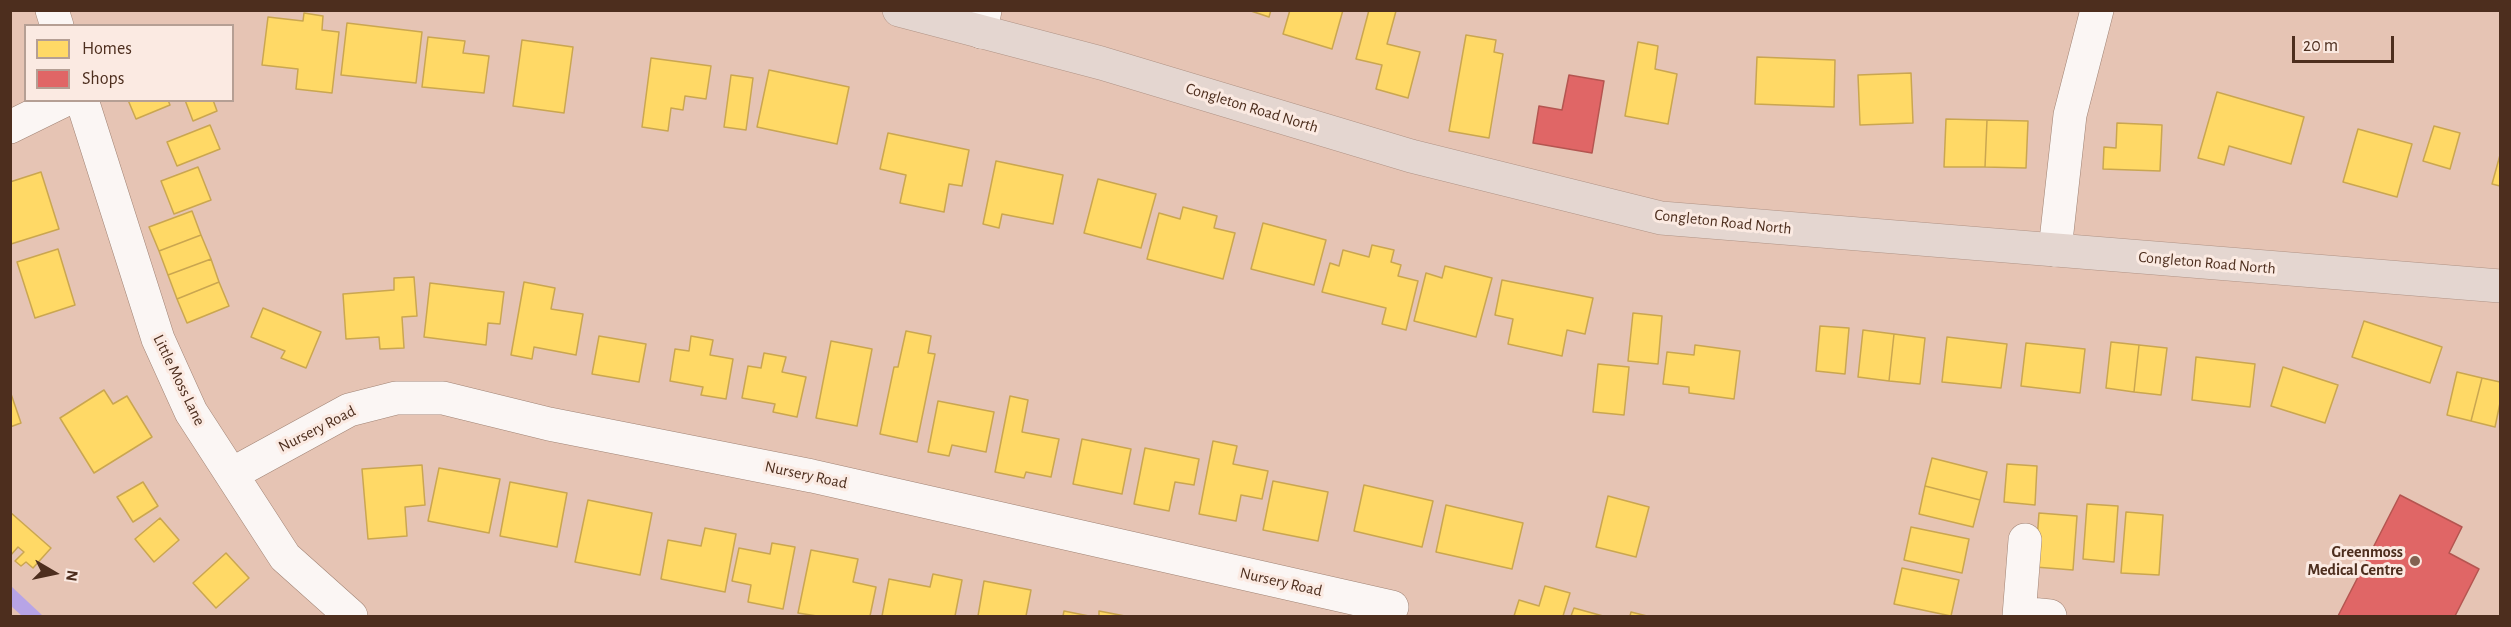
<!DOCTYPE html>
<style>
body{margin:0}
#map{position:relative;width:2511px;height:627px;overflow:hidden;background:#e6c4b4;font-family:"Alegreya Sans",sans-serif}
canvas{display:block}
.frame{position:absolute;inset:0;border:12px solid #4d2e1e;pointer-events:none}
.legend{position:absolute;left:24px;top:24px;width:210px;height:78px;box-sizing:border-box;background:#fbeae2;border:2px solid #b59f94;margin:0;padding:8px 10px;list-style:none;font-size:18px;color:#4d2e1e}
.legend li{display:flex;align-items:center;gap:12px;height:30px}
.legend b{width:30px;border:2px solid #b59f94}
.north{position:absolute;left:24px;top:543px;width:60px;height:60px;-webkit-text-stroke:4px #fbeae2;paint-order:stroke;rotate:99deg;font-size:16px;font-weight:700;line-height:24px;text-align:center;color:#4d2e1e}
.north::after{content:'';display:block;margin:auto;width:21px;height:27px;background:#4d2e1e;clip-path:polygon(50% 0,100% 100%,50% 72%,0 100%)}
.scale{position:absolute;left:2292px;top:36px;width:102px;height:27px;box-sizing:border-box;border:3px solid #4d2e1e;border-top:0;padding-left:8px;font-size:18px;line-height:21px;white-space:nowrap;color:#4d2e1e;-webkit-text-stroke:4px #fbeae2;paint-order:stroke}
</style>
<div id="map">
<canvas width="2511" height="627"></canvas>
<div class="frame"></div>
<ul class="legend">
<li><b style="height:16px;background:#ffd966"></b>Homes</li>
<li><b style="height:16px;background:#e06666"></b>Shops</li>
</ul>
<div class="north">N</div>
<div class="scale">20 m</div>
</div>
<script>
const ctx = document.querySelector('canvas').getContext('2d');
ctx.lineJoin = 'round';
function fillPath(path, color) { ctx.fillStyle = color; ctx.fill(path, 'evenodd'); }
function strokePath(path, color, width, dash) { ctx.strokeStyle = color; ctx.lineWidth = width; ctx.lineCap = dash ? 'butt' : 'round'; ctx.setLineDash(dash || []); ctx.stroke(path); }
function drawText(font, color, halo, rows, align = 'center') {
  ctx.font = font + ' "Alegreya Sans",sans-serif'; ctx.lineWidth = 6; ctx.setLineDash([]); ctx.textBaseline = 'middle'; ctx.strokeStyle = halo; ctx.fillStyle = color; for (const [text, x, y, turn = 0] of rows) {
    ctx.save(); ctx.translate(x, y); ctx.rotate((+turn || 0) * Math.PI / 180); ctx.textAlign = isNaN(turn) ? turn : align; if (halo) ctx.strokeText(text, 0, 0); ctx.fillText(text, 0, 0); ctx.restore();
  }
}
const water = new Path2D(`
 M 11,586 L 43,616 L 22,616 L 11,606 Z`);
const homes = new Path2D(`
 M 1248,10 L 1271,10 L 1269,17 Z
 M 1290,10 L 1343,10 L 1332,49 L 1283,34 Z
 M 1369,10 L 1396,11 L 1387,44 L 1420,52 L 1408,98 L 1376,89 L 1382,65 L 1356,59 Z
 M 304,13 L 323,16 L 322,30 L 339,32 L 332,93 L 296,89 L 298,69 L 262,65 L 268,17 L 303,21 Z
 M 347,23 L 422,32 L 416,83 L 341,75 Z
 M 1466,35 L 1496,40 L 1494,52 L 1503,54 L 1489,138 L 1449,131 Z
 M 428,37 L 465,41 L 463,53 L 489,56 L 484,93 L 422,87 Z
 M 522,40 L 573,47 L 564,113 L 513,106 Z
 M 1638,42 L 1658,46 L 1655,69 L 1677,74 L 1668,124 L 1625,116 Z
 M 1757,57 L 1835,60 L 1834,107 L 1755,104 Z
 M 651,58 L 711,66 L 706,99 L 685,96 L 683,110 L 671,108 L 668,131 L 642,127 Z
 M 769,70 L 849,87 L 837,144 L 757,127 Z
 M 1911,73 L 1913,123 L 1860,125 L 1858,75 Z
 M 731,75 L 753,78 L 746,130 L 724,127 Z
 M 2217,92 L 2304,117 L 2291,164 L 2229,146 L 2224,165 L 2198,158 Z
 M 128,100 L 168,100 L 170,105 L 136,119 Z
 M 185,100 L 213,100 L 217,111 L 193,121 Z
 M 1946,119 L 1987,120 L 1985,167 L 1944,167 Z
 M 1987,120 L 2028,121 L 2026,168 L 1985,167 Z
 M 2117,123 L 2162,125 L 2160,171 L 2103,169 L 2104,147 L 2116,148 Z
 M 210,125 L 220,149 L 177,166 L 167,142 Z
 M 2434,126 L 2460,133 L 2450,169 L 2423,161 Z
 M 2358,129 L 2412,144 L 2397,197 L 2343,182 Z
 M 888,133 L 969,150 L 962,186 L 949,184 L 944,212 L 900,203 L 906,175 L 880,169 Z
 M 2500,155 L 2500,186 L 2492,184 Z
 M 996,161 L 1063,175 L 1053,224 L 1002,214 L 999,228 L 983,224 Z
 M 198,167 L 211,200 L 174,214 L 161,181 Z
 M 41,172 L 59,229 L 11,244 L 10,182 Z
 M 1098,179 L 1156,194 L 1141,248 L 1084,233 Z
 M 1183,207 L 1217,216 L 1214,228 L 1235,233 L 1223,279 L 1147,259 L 1159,213 L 1180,219 Z
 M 192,211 L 201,235 L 159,251 L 149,227 Z
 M 1263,223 L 1326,240 L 1314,285 L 1251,269 Z
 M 201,235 L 211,259 L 168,275 L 159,251 Z
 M 1372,245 L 1394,250 L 1391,262 L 1401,265 L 1398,276 L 1418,281 L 1406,330 L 1382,324 L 1386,308 L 1322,292 L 1330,263 L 1339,266 L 1343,250 L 1369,257 Z
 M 58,249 L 75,305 L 35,318 L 17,262 Z
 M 211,259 L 219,282 L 177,299 L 168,275 Z
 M 1445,266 L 1492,278 L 1476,337 L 1414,321 L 1426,273 L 1442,278 Z
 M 414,277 L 417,316 L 402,317 L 404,348 L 380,349 L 379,337 L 346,339 L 343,294 L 394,290 L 394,278 Z
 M 1502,280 L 1593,298 L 1585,334 L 1567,330 L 1562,356 L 1508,344 L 1513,319 L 1495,315 Z
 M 219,282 L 229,306 L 187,323 L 177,299 Z
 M 524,282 L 555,288 L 551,309 L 583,314 L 576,355 L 534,347 L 532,359 L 511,355 Z
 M 430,283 L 504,292 L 500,324 L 488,323 L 486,345 L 424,337 Z
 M 263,308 L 321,332 L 306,368 L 281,358 L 285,351 L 251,337 Z
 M 1633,313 L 1662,316 L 1658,364 L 1628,361 Z
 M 2364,321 L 2442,347 L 2430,383 L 2352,357 Z
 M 1820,326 L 1849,328 L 1845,374 L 1816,371 Z
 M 1863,330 L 1894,334 L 1889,381 L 1858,377 Z
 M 906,331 L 931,336 L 928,353 L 935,354 L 917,442 L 880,434 L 894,367 L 898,367 Z
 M 1894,334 L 1925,338 L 1920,384 L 1889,381 Z
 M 599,336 L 646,344 L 639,382 L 592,374 Z
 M 691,336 L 713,340 L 710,355 L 733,359 L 726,399 L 701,395 L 703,387 L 670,381 L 675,349 L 689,351 Z
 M 1947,337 L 2007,344 L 2001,388 L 1942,382 Z
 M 831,341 L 872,349 L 857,426 L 816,418 Z
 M 2111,342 L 2139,345 L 2134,392 L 2106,388 Z
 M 2026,343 L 2085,349 L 2080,393 L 2021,386 Z
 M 1695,345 L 1740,351 L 1734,399 L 1689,393 L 1689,387 L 1663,384 L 1667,352 L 1694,355 Z
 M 2139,345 L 2167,348 L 2161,395 L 2134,392 Z
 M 764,353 L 786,357 L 782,372 L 806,377 L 797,417 L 773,412 L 775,404 L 742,398 L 748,366 L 761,368 Z
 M 2196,357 L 2255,364 L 2250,407 L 2192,400 Z
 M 1598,364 L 1629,367 L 1624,415 L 1593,412 Z
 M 2283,367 L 2338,385 L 2325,423 L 2271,406 Z
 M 2457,372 L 2482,378 L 2471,421 L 2447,415 Z
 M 2482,378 L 2500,382 L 2500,403 L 2495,427 L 2471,421 Z
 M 104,390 L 113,404 L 127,396 L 152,437 L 94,473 L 60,418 Z
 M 10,391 L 21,423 L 10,427 Z
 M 1010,396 L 1028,400 L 1022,432 L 1059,439 L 1051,477 L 1026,472 L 1024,478 L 995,472 Z
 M 938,401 L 994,412 L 986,452 L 952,445 L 949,456 L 928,452 Z
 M 1082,439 L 1131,449 L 1122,494 L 1073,484 Z
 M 1213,441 L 1237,446 L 1233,464 L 1268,471 L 1262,499 L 1241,495 L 1236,521 L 1199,514 Z
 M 1145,448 L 1199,459 L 1194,485 L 1175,482 L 1169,511 L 1134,504 Z
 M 1932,458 L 1987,472 L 1980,500 L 1925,486 Z
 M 2007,464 L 2037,466 L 2035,505 L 2004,502 Z
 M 422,465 L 425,505 L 405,507 L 407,536 L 368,539 L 362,469 Z
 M 439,468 L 500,479 L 489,533 L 428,521 Z
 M 1273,481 L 1328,492 L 1318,541 L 1263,530 Z
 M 143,482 L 158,506 L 133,522 L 117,497 Z
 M 510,482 L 567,493 L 557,547 L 500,536 Z
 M 1364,485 L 1433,501 L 1422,547 L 1354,531 Z
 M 1925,486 L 1980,500 L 1973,527 L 1919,514 Z
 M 1608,496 L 1649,507 L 1636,557 L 1596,547 Z
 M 588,500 L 652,513 L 640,575 L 575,562 Z
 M 2087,504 L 2118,506 L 2114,562 L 2083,559 Z
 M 1446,505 L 1523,523 L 1512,569 L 1436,552 Z
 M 10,512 L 51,548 L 33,568 L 26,562 L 21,566 L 15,561 L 24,552 L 18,547 L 10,556 Z
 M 2126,512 L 2163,515 L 2159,575 L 2121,573 Z
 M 2039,513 L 2077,516 L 2073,570 L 2035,567 Z
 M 160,518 L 179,540 L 154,562 L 135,539 Z
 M 1911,527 L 1969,539 L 1962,573 L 1904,560 Z
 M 705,528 L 736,534 L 725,592 L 661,579 L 668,540 L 701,546 Z
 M 772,543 L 795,547 L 783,609 L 748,602 L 751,585 L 732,581 L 739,548 L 770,554 Z
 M 811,550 L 858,559 L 853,582 L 876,587 L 870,616 L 817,616 L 798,613 Z
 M 226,553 L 249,578 L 216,608 L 193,583 Z
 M 1902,568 L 1959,580 L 1951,616 L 1894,604 Z
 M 933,574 L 962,580 L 955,616 L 882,616 L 889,579 L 930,587 Z
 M 984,581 L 1031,590 L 1026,616 L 978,616 Z
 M 1545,586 L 1570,593 L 1563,616 L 1514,616 L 1519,600 L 1539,606 Z
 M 1574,608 L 1603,616 L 1571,616 Z
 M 1064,611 L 1089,616 L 1063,616 Z
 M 1099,611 L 1125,616 L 1099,616 Z
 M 1631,612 L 1647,616 L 1630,616 Z`);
const shops = new Path2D(`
 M 1569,75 L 1604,81 L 1592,153 L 1533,143 L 1539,106 L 1562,110 Z
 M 2400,495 L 2462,527 L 2449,553 L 2479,569 L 2455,616 L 2338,616 Z`);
const minor = new Path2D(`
 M 52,10 L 57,26
 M 981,32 L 985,10
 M 82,100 L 158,339 L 191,412 L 285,557 L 351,616
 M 10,127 L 65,100
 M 2055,250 L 2070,115 L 2097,10
 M 232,474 L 349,410 L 396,398 L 443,398 L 549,424 L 812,476 L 1392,607
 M 2020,613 L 2050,616
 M 2019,616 L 2025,540`);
const trunk = new Path2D(`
 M 899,10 L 1101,63 L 1411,156 L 1661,218 L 2500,286`);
const markers = [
 [2415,561,6,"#836252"]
];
const streetNames = [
 ["Congleton Road North",1252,108,17],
 ["Congleton Road North",1723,222,6],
 ["Congleton Road North",2207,263,5],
 ["Little Moss Lane",179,380,64],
 ["Nursery Road",317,429,-27],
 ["Nursery Road",806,475,12],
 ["Nursery Road",1281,582,13]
];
const poiNames = [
 ["Greenmoss",2403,552],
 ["Medical Centre",2403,570]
];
fillPath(water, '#b7a4e6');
fillPath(homes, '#ffd966');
strokePath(homes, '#caa650', 1.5);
fillPath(shops, '#e06666');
strokePath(shops, '#b45550', 1.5);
strokePath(minor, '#a08374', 34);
strokePath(trunk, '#b09385', 34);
strokePath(minor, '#fbf6f4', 33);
strokePath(trunk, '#e4d6d0', 33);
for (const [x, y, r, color] of markers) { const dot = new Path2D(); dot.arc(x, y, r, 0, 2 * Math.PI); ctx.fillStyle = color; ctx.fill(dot); strokePath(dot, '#fbeae2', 2); }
drawText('16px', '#4d2e1e', '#fbeae2', streetNames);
drawText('bold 16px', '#4d2e1e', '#fbeae2', poiNames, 'right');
</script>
